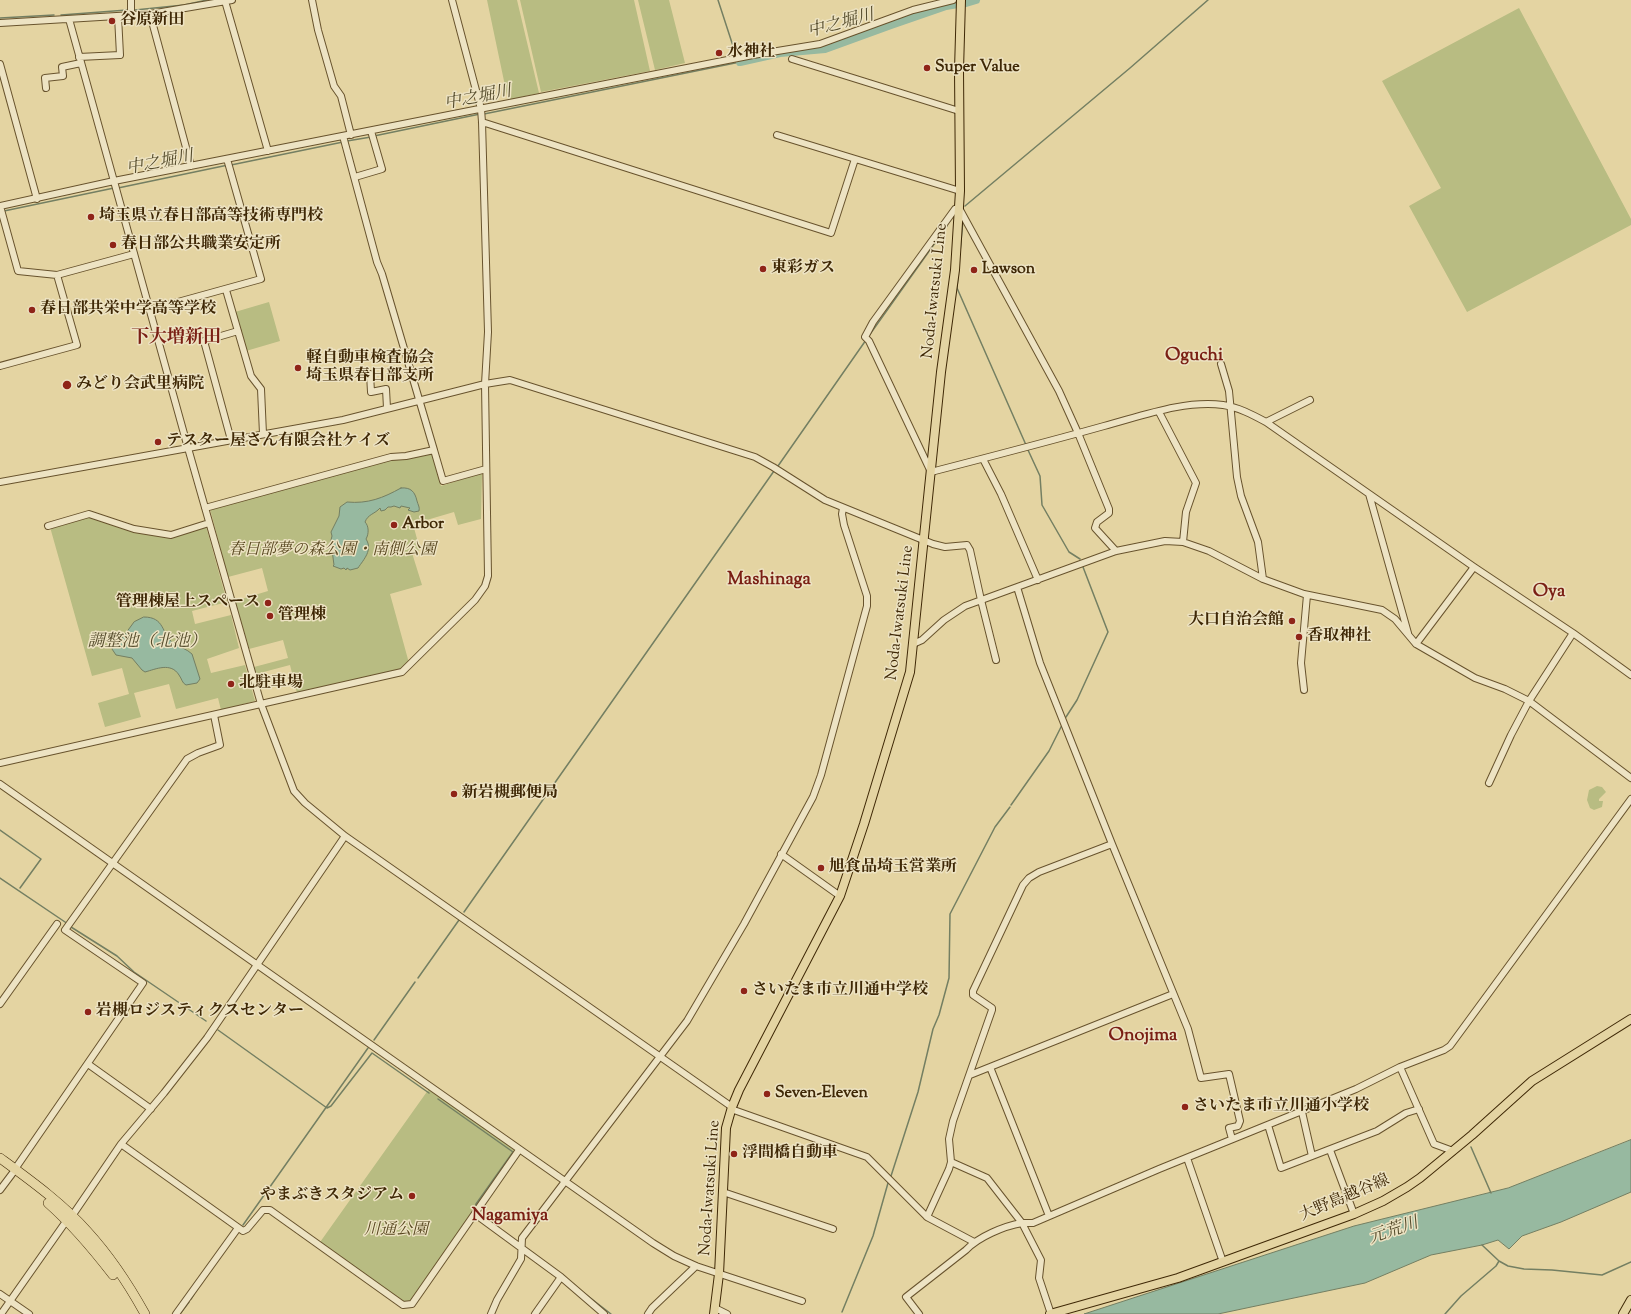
<!DOCTYPE html>
<meta charset="utf-8">
<style>
body{margin:0}
canvas{display:block;background:#e4d4a2}
</style>
<canvas width="1631" height="1314"></canvas>
<script>
const ctx = document.querySelector('canvas').getContext('2d');
ctx.lineJoin = 'round';
function fillPath(path, color) { ctx.fillStyle = color; ctx.fill(path, 'evenodd'); }
function strokePath(path, color, width, dash) { ctx.strokeStyle = color; ctx.lineWidth = width; ctx.lineCap = dash ? 'butt' : 'round'; ctx.setLineDash(dash || []); ctx.stroke(path); }
function drawText(font, color, halo, rows, align = 'center') {
  ctx.font = font + ' "Sorts Mill Goudy","Noto Serif JP",serif'; ctx.lineWidth = 3; ctx.setLineDash([]); ctx.textBaseline = 'middle'; ctx.strokeStyle = halo; ctx.fillStyle = color; for (const [text, x, y, turn = 0] of rows) {
    ctx.save(); ctx.translate(x, y); ctx.rotate((+turn || 0) * Math.PI / 180); ctx.textAlign = isNaN(turn) ? turn : align; if (halo) ctx.strokeText(text, 0, 0); ctx.fillText(text, 0, 0); ctx.restore();
  }
}
const green = new Path2D(`
 M 487,0 L 517,0 L 539,93 L 508,100 Z
 M 520,0 L 634,0 L 650,71 L 541,92 Z
 M 638,0 L 669,0 L 685,63 L 655,70 Z
 M 1519,8 L 1631,219 L 1631,225 L 1467,312 L 1409,206 L 1441,188 L 1382,81 Z
 M 269,302 L 280,341 L 246,351 L 235,312 Z
 M 432,453 L 441,486 L 482,473 L 481,519 L 458,525 L 454,512 L 413,524 L 420,550 L 412,553 L 422,585 L 390,594 L 409,663 L 401,670 L 297,693 L 290,665 L 256,674 L 254,667 L 288,658 L 283,640 L 249,649 L 235,601 L 268,591 L 262,568 L 228,577 L 210,509 L 390,459 L 406,459 Z
 M 90,515 L 171,535 L 206,526 L 227,602 L 192,611 L 195,624 L 231,615 L 239,648 L 207,659 L 211,673 L 245,665 L 255,701 L 221,710 L 218,698 L 176,709 L 169,684 L 134,693 L 141,717 L 105,727 L 98,703 L 129,694 L 122,668 L 92,676 L 50,527 Z
 M 1597,786 L 1602,787 L 1606,792 L 1599,799 L 1599,801 L 1603,801 L 1602,807 L 1594,810 L 1590,808 L 1587,800 L 1589,790 Z
 M 431,1086 L 519,1150 L 412,1304 L 403,1305 L 318,1245 Z`);
const water = new Path2D(`
 M 401,488 C 411,487 415,492 417,501 C 418,505 420,507 419,511 L 414,512 L 408,510 L 410,508 L 401,506 L 400,508 L 394,506 L 391,507 L 388,507 L 385,510 L 381,511 L 380,508 C 375,514 368,514 365,522 C 369,526 369,534 366,539 C 373,550 364,559 358,568 L 350,570 L 347,568 L 346,570 L 344,568 L 341,569 L 333,566 L 334,565 L 332,550 L 329,548 L 332,536 L 331,532 L 339,516 L 340,507 L 347,502 C 368,504 383,498 401,488 Z
 M 144,617 C 165,617 161,633 173,643 C 179,647 187,649 192,654 L 200,679 L 197,683 L 186,685 C 182,683 182,679 179,675 C 171,662 156,669 145,672 L 142,670 L 132,658 L 116,655 L 112,649 L 113,646 L 123,637 L 134,622 Z
 M 1631,1140 L 1631,1192 L 1561,1222 L 1522,1236 L 1509,1249 L 1498,1240 L 1482,1245 L 1431,1255 L 1365,1283 L 1218,1314 L 1084,1314 L 1354,1226 L 1508,1188 Z`);
const stream = new Path2D(`
 M 718,0 L 734,49 L 738,55
 M 135,10 L 184,5 L 207,0
 M 61,15 L 127,10
 M 0,18 L 54,15
 M 484,114 L 740,62 L 740,60
 M 374,136 L 480,114
 M 347,141 L 371,137
 M 231,165 L 343,142
 M 118,188 L 228,165
 M 965,206 L 1130,68 L 1208,0
 M 4,211 L 114,188
 M 960,252 L 963,220
 M 958,276 L 957,288 L 1026,445
 M 868,337 L 947,226
 M 1028,450 L 1040,476 L 1042,505 L 1069,552 L 1080,559
 M 778,466 L 866,340
 M 1066,717 L 1077,700 L 1108,632 L 1083,567
 M 1011,805 L 1049,751 L 1062,725
 M 0,830 L 41,859 L 20,888
 M 0,878 L 68,924
 M 464,912 L 774,471
 M 71,927 L 117,956 L 134,972 L 206,1021
 M 418,978 L 459,920
 M 218,1030 L 327,1108 L 331,1106 L 372,1053 L 429,1093
 M 374,1040 L 415,982
 M 438,1099 L 513,1152 L 476,1204 L 474,1210
 M 1471,1147 L 1491,1193
 M 891,1176 L 918,1092 L 933,1029 L 939,1015 L 949,978 L 950,914 L 995,827 L 1010,807
 M 243,1225 L 368,1048
 M 1482,1245 L 1499,1261 L 1508,1266 L 1524,1269 L 1552,1270 L 1602,1275 L 1631,1262
 M 584,1293 L 611,1314
 M 191,1299 L 194,1294
 M 842,1312 L 873,1236 L 888,1183
 M 180,1314 L 189,1302
 M 1445,1314 L 1461,1296 L 1496,1266 L 1499,1261`);
const river = new Path2D(`
 M 966,3 L 976,0
 M 740,62 L 780,53 L 825,49 L 891,25 L 946,6 L 958,4`);
const minor = new Path2D(`
 M 131,0 L 131,15
 M 312,0 L 318,30 L 334,86 L 341,96 L 351,135
 M 225,1 L 268,151
 M 150,14 L 191,166
 M 69,19 L 188,448 L 261,704 L 294,791 L 305,803 L 345,836 L 732,1107
 M 0,23 L 150,14 L 232,0
 M 79,57 L 120,55 L 118,16
 M 792,59 L 959,111
 M 0,64 L 37,199
 M 46,88 L 45,78 L 63,76 L 62,67 L 81,63
 M 482,122 L 831,233 L 855,159
 M 777,135 L 960,191
 M 343,136 L 377,262 L 382,274 L 434,450
 M 355,177 L 382,169 L 371,131
 M 0,206 L 114,181 L 753,55 L 820,44 L 913,10 L 953,0
 M 57,275 L 134,254
 M 226,290 L 251,376 L 261,389 L 263,434
 M 149,310 L 261,279 L 227,159
 M 1221,364 L 1229,391 L 1237,477 L 1241,496 L 1258,542 L 1263,579
 M 0,366 L 77,345 L 57,275 L 18,271 L 0,206
 M 370,374 L 371,392 L 386,389 L 387,408
 M 1159,412 L 1196,483 L 1186,512 L 1183,542
 M 1266,422 L 1310,400
 M 231,440 L 204,341 L 238,331
 M 983,459 L 1001,494 L 1038,580
 M 0,482 L 343,420 L 485,384 L 510,380 L 755,457 L 773,467 L 825,500 L 933,544 L 945,547 L 967,545 L 970,550 L 981,600 L 996,660
 M 1369,494 L 1408,633
 M 205,508 L 391,457 L 406,456 L 434,450 L 443,481 L 486,469
 M 48,526 L 89,514 L 134,529 L 171,535 L 209,523
 M 1116,551 L 1095,528 L 1097,522 L 1109,513 L 1109,509 L 1078,433 L 1059,391 L 959,208 L 955,209 L 873,322 L 865,337 L 869,341 L 931,472 C 989,457 1047,442 1104,426 C 1142,416 1184,400 1223,405 C 1238,407 1253,415 1266,422 L 1474,567 L 1573,633 L 1631,675
 M 1017,587 L 1040,663 L 1112,844 L 1188,1029 L 1201,1078 L 1229,1074 L 1240,1121 L 1238,1126 L 1229,1128 L 1232,1139
 M 913,644 L 922,640 L 944,620 L 965,606 L 1116,551 L 1165,541 L 1183,542 L 1209,551 L 1263,579 L 1304,594 L 1382,610 L 1395,619 L 1416,644 L 1475,678 L 1505,689 L 1529,701 L 1631,778
 M 1416,644 L 1474,567
 M 1304,690 L 1301,663 L 1307,595
 M 0,763 L 402,672 L 475,600 L 485,586 L 488,576 L 485,384 L 488,332 L 482,122 L 481,109 L 452,0
 M 1489,783 L 1511,735 L 1529,701 L 1573,633
 M 0,784 L 653,1243 L 674,1256 L 696,1266 L 802,1301
 M 781,854 L 840,896
 M 0,1004 L 57,924
 M 88,1064 L 151,1109
 M 990,1067 L 1049,1216
 M 1400,1067 L 1434,1144 L 1453,1151
 M 970,1075 L 1173,994
 M 731,1109 L 867,1157 L 927,1217 L 974,1242
 M 1302,1112 L 1312,1156
 M 1268,1125 L 1281,1168 L 1377,1131 L 1406,1113 L 1419,1109
 M 121,1144 L 243,1231 L 247,1229 L 263,1210 L 270,1210 L 403,1305 L 412,1304 L 519,1150
 M 1330,1150 L 1354,1214
 M 1187,1158 L 1223,1262
 M 951,1162 L 987,1178 L 1022,1223 L 1033,1223 L 1159,1169 L 1356,1089 L 1400,1067 L 1444,1050 L 1450,1046 L 1631,799
 M 15,1169 L 143,983 L 65,930 L 187,759 L 198,753 L 220,745 L 214,715
 M 0,1190 L 12,1174
 M 723,1192 L 833,1229
 M 475,1214 L 561,1277 L 604,1314
 M 927,1217 L 949,1169 L 951,1162 L 949,1139 L 953,1121 L 992,1010 L 992,1008 L 973,995 L 973,991 L 1023,885 L 1029,878 L 1039,872 L 1112,844
 M 0,1294 L 29,1314
 M 715,1308 L 727,1314
 M 1,1314 L 67,1220 L 72,1216 L 121,1144 L 164,1093 L 207,1038 L 345,836
 M 176,1314 L 238,1228
 M 491,1314 L 497,1300 L 521,1259 L 522,1238 L 687,1021 L 744,924 L 813,797 L 821,775 L 867,606 L 867,596 L 844,525 L 842,514 L 843,508
 M 535,1314 L 561,1277
 M 648,1314 L 652,1308 L 696,1266
 M 919,1314 L 906,1297 L 966,1250 C 978,1237 1004,1226 1022,1223 L 1041,1260 L 1039,1278 L 1051,1314`);
const major = new Path2D(`
 M 714,1314 L 719,1274 L 726,1128 L 732,1107 L 739,1090 L 840,896 L 864,824 L 910,672 L 941,372 L 955,270 L 960,191 L 959,70 L 961,0
 M 1050,1314 L 1178,1278 L 1354,1214 L 1383,1201 L 1407,1187 L 1420,1178 L 1472,1135 L 1532,1081 L 1631,1019
 M 1623,1314 L 1631,1300`);
const highway = new Path2D(`
 M 0,1158 C 30,1180 62,1203 87,1231 C 109,1255 129,1285 145,1314
 M 48,1203 C 73,1225 93,1249 113,1275`);
const markers = [
 [112,21,4,"#8f2418"],
 [719,53,4,"#8f2418"],
 [927,68,4,"#8f2418"],
 [91,217,4,"#8f2418"],
 [113,245,4,"#8f2418"],
 [763,269,4,"#8f2418"],
 [974,270,4,"#8f2418"],
 [32,310,4,"#8f2418"],
 [298,368,4,"#8f2418"],
 [67,385,5,"#8f2418"],
 [158,442,4,"#8f2418"],
 [394,525,4,"#8f2418"],
 [268,603,4,"#8f2418"],
 [270,616,4,"#8f2418"],
 [1292,621,4,"#8f2418"],
 [1299,637,4,"#8f2418"],
 [231,684,4,"#8f2418"],
 [454,794,4,"#8f2418"],
 [821,868,4,"#8f2418"],
 [744,991,4,"#8f2418"],
 [88,1012,4,"#8f2418"],
 [767,1094,4,"#8f2418"],
 [1185,1107,4,"#8f2418"],
 [734,1154,4,"#8f2418"],
 [412,1196,4,"#8f2418"]
];
const poiNames = [
 ["谷原新田",120,21],
 ["水神社",727,53],
 ["Super Value",935,68],
 ["埼玉県立春日部高等技術専門校",99,217],
 ["春日部公共職業安定所",121,245],
 ["東彩ガス",771,269],
 ["Lawson",982,270],
 ["春日部共栄中学高等学校",40,310],
 ["軽自動車検査協会",306,359],
 ["埼玉県春日部支所",306,377],
 ["みどり会武里病院",76,385],
 ["テスター屋さん有限会社ケイズ",166,442],
 ["Arbor",402,525],
 ["管理棟屋上スペース",260,603,"right"],
 ["管理棟",278,616],
 ["大口自治会館",1284,621,"right"],
 ["香取神社",1307,637],
 ["北駐車場",239,684],
 ["新岩槻郵便局",462,794],
 ["旭食品埼玉営業所",829,868],
 ["さいたま市立川通中学校",752,991],
 ["岩槻ロジスティクスセンター",96,1012],
 ["Seven-Eleven",775,1094],
 ["さいたま市立川通小学校",1193,1107],
 ["浮間橋自動車",742,1154],
 ["やまぶきスタジアム",404,1196,"right"]
];
const streetNames = [
 ["Noda-Iwatsuki Line",936,291,-84],
 ["Noda-Iwatsuki Line",901,613,-83],
 ["Noda-Iwatsuki Line",711,1188,-86],
 ["大野島越谷線",1345,1199,-23]
];
const parkNames = [
 ["春日部夢の森公園・南側公園",332,551],
 ["川通公園",396,1231]
];
const waterNames = [
 ["中之堀川",841,25,-15],
 ["中之堀川",478,99,-11],
 ["中之堀川",160,164,-11],
 ["調整池（北池）",147,643],
 ["元荒川",1394,1232,-19]
];
const quarterNames = [
 ["下大増新田",176,339],
 ["Oguchi",1194,357],
 ["Mashinaga",769,581],
 ["Oya",1549,593],
 ["Onojima",1143,1037],
 ["Nagamiya",510,1217]
];
fillPath(green, '#b8bc82');
fillPath(water, '#97b9a0');
strokePath(water, '#747f62', 1);
strokePath(stream, '#747f62', 1.5);
strokePath(river, '#97b9a0', 8);
strokePath(minor, '#68532d', 8);
strokePath(major, '#3f2806', 10);
strokePath(highway, '#3f2806', 10);
strokePath(minor, '#ede3c3', 6);
strokePath(major, '#e4d4a2', 8);
strokePath(highway, '#e4d4a2', 9);
for (const [x, y, r, color] of markers) { const dot = new Path2D(); dot.arc(x, y, r, 0, 2 * Math.PI); ctx.fillStyle = color; ctx.fill(dot); strokePath(dot, '#ede3c3', 1.5); }
drawText('bold 16px', '#3f2806', '#ede3c3', poiNames, 'left');
drawText('16px', '#3f2806', '#ede3c3', streetNames);
drawText('italic 16px', '#57461f', '#ede3c3', parkNames);
drawText('italic 17px', '#554c2c', '#ede3c3', waterNames);
drawText('bold 18px', '#7a1f14', '#ede3c3', quarterNames);
</script>
